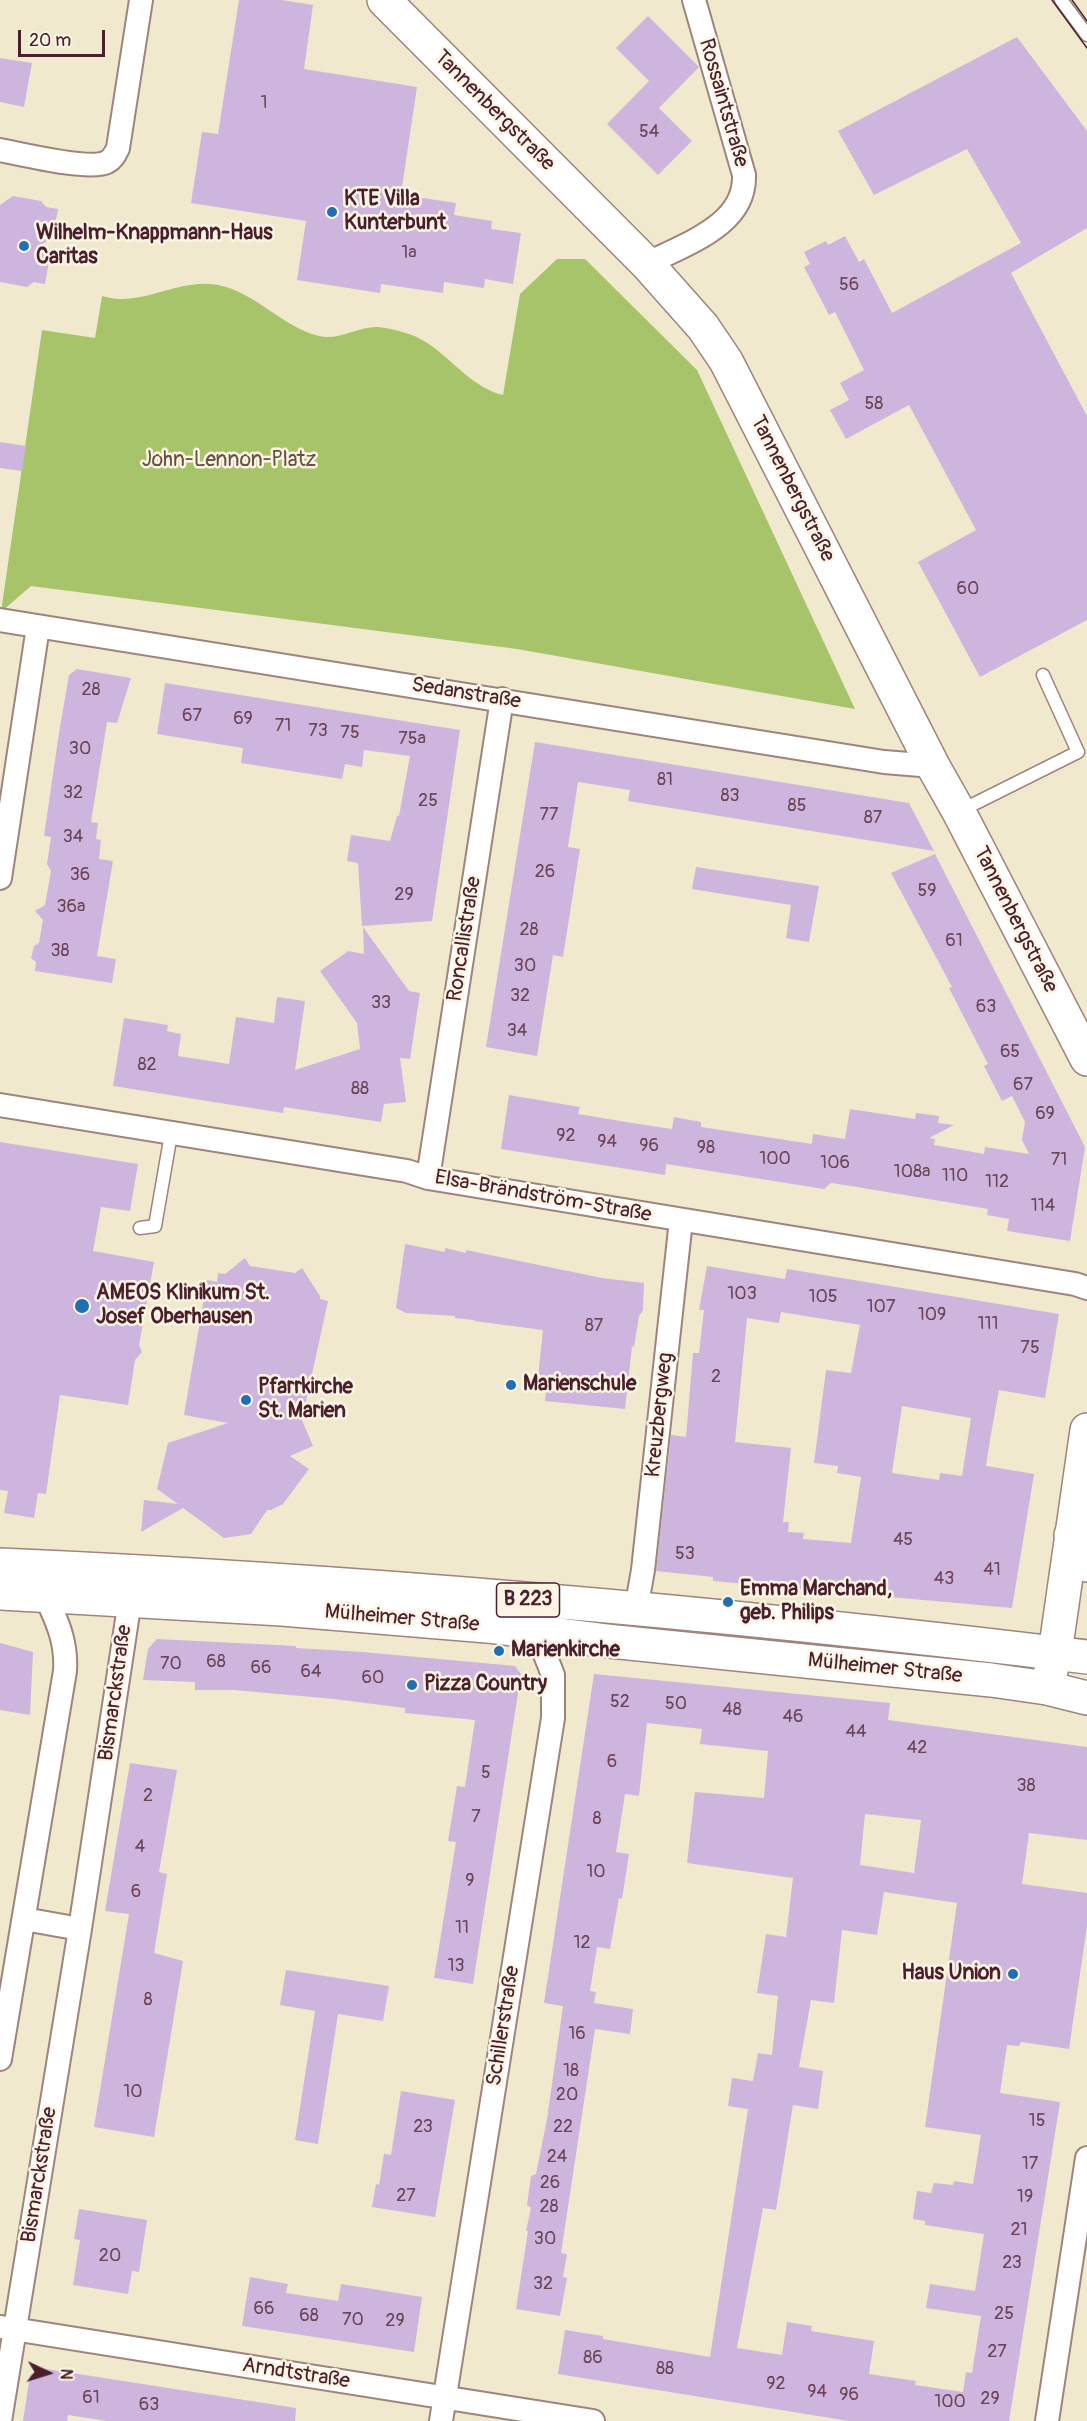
<!DOCTYPE html>
<meta charset="utf-8">
<style>
body{margin:0}
#map{position:relative;width:1087px;height:2421px;overflow:hidden;background:#f1e9ce;font-family:Pangolin,sans-serif}
canvas{display:block}
.north{position:absolute;left:18px;top:2343px;width:60px;height:60px;-webkit-text-stroke:4px #fcf5e5;paint-order:stroke;rotate:94deg;font-size:16px;font-weight:700;line-height:24px;text-align:center;color:#4a1f2b}
.north::after{content:'';display:block;margin:auto;width:21px;height:27px;background:#4a1f2b;clip-path:polygon(50% 0,100% 100%,50% 72%,0 100%)}
.scale{position:absolute;left:18px;top:30px;width:87px;height:27px;box-sizing:border-box;border:3px solid #4a1f2b;border-top:0;padding-left:8px;font-size:18px;line-height:21px;white-space:nowrap;color:#4a1f2b;-webkit-text-stroke:4px #fcf5e5;paint-order:stroke}
</style>
<div id="map">
<canvas width="1087" height="2421"></canvas>
<div class="north">N</div>
<div class="scale">20 m</div>
</div>
<script>
const ctx = document.querySelector('canvas').getContext('2d');
ctx.lineJoin = 'round';
function fillPath(path, color) { ctx.fillStyle = color; ctx.fill(path, 'evenodd'); }
function strokePath(path, color, width, dash) { ctx.strokeStyle = color; ctx.lineWidth = width; ctx.lineCap = dash ? 'butt' : 'round'; ctx.setLineDash(dash || []); ctx.stroke(path); }
function drawText(font, color, halo, rows, align = 'center') {
  ctx.font = font + ' Pangolin,sans-serif'; ctx.lineWidth = 5; ctx.setLineDash([]); ctx.textBaseline = 'middle'; ctx.strokeStyle = halo; ctx.fillStyle = color; for (const [text, x, y, turn = 0] of rows) {
    ctx.save(); ctx.translate(x, y); ctx.rotate((+turn || 0) * Math.PI / 180); ctx.textAlign = isNaN(turn) ? turn : align; if (halo) ctx.strokeText(text, 0, 0); ctx.fillText(text, 0, 0); ctx.restore();
  }
}
const green = new Path2D(`
 M 557,259 L 585,259 L 697,370 L 855,709 L 517,649 L 31,586 L 1,612 L 42,330 L 95,338 L 102,296 C 107,297 114,299 120,299 C 148,300 180,282 209,284 C 251,286 280,327 319,336 C 338,341 359,326 378,327 C 387,328 400,331 409,334 C 445,346 465,386 503,395 L 520,294 Z`);
const building = new Path2D(`
 M 239,0 L 282,0 L 313,5 L 304,69 L 417,87 L 402,187 L 411,188 L 410,196 L 456,203 L 454,215 L 492,221 L 491,229 L 521,233 L 513,284 L 485,279 L 484,288 L 444,282 L 443,293 L 381,284 L 380,293 L 297,280 L 306,221 L 191,203 L 202,132 L 218,134 Z
 M 648,16 L 699,67 L 659,108 L 692,141 L 658,175 L 607,124 L 649,81 L 616,48 Z
 M 1017,37 L 1087,131 L 1087,228 L 1011,273 L 1087,416 L 1087,620 L 980,677 L 918,562 L 976,530 L 909,405 L 846,439 L 830,410 L 849,400 L 840,383 L 864,370 L 835,312 L 829,315 L 804,267 L 810,264 L 804,252 L 826,241 L 828,245 L 845,236 L 859,262 L 864,259 L 892,313 L 1021,243 L 967,149 L 874,195 L 838,131 Z
 M 0,58 L 32,63 L 24,107 L 0,102 Z
 M 13,196 L 41,201 L 46,207 L 58,209 L 53,237 L 41,245 L 50,256 L 45,284 L 34,282 L 27,287 L 0,282 L 0,205 Z
 M 0,442 L 26,446 L 22,471 L 0,468 Z
 M 77,669 L 131,678 L 117,723 L 107,722 L 91,822 L 98,823 L 96,839 L 101,840 L 99,859 L 113,861 L 97,956 L 116,959 L 112,983 L 35,971 L 36,962 L 31,958 L 34,946 L 39,943 L 43,920 L 35,911 L 45,905 L 51,871 L 47,864 L 51,837 L 44,836 L 59,733 L 69,675 Z
 M 165,683 L 460,730 L 432,921 L 362,926 L 358,863 L 347,861 L 351,835 L 390,841 L 397,816 L 399,816 L 410,756 L 364,750 L 362,767 L 345,764 L 342,779 L 241,763 L 243,748 L 157,734 Z
 M 535,742 L 909,803 L 934,851 L 628,801 L 630,790 L 578,782 L 568,847 L 580,849 L 563,957 L 553,955 L 537,1056 L 486,1047 Z
 M 935,854 L 1085,1147 L 1070,1241 L 1007,1231 L 1009,1219 L 987,1215 L 988,1209 L 857,1187 L 831,1183 L 824,1189 L 666,1164 L 665,1175 L 501,1149 L 509,1095 L 580,1107 L 578,1114 L 632,1123 L 672,1129 L 674,1117 L 701,1122 L 701,1127 L 812,1144 L 813,1134 L 845,1139 L 850,1109 L 915,1119 L 916,1113 L 939,1116 L 938,1123 L 954,1125 L 929,1138 L 935,1139 L 934,1145 L 984,1154 L 985,1147 L 1029,1154 L 1022,1140 L 1025,1122 L 1012,1096 L 1002,1101 L 984,1066 L 988,1064 L 949,988 L 952,987 L 891,873 Z
 M 696,867 L 819,886 L 809,942 L 786,938 L 791,905 L 692,889 Z
 M 363,927 L 409,991 L 420,993 L 410,1059 L 400,1058 L 406,1102 L 384,1104 L 381,1122 L 284,1107 L 283,1113 L 113,1086 L 124,1018 L 168,1025 L 167,1031 L 181,1034 L 178,1056 L 229,1064 L 236,1017 L 274,1023 L 277,997 L 305,1001 L 295,1070 L 360,1049 L 357,1023 L 320,971 L 348,951 L 364,954 Z
 M 0,1142 L 138,1164 L 130,1211 L 101,1207 L 93,1251 L 154,1262 L 139,1345 L 142,1352 L 135,1360 L 128,1405 L 60,1395 L 46,1494 L 38,1493 L 34,1518 L 4,1513 L 8,1491 L 0,1490 Z
 M 405,1244 L 445,1252 L 445,1248 L 466,1253 L 466,1250 L 602,1278 L 644,1283 L 643,1310 L 639,1316 L 634,1347 L 632,1346 L 625,1409 L 545,1401 L 547,1378 L 538,1377 L 543,1330 L 474,1321 L 474,1320 L 455,1318 L 455,1316 L 406,1313 L 396,1308 Z
 M 245,1258 L 250,1266 L 295,1273 L 302,1268 L 320,1296 L 320,1299 L 328,1301 L 302,1420 L 313,1446 L 290,1456 L 309,1469 L 283,1504 L 271,1510 L 267,1510 L 251,1534 L 224,1538 L 183,1508 L 141,1532 L 144,1500 L 178,1504 L 157,1489 L 168,1443 L 228,1423 L 184,1415 L 207,1280 L 217,1282 L 218,1273 L 225,1274 Z
 M 707,1266 L 785,1279 L 787,1269 L 1059,1314 L 1045,1398 L 999,1390 L 991,1434 L 986,1466 L 1034,1474 L 1012,1608 L 713,1581 L 713,1577 L 656,1571 L 671,1435 L 686,1437 L 693,1353 L 699,1353 L 704,1310 L 699,1310 ZM 781,1312 L 860,1325 L 851,1373 L 826,1370 L 814,1463 L 838,1466 L 837,1473 L 861,1477 L 851,1543 L 803,1539 L 804,1533 L 788,1532 L 789,1522 L 783,1522 L 791,1448 L 735,1442 L 747,1318 L 779,1323 ZM 902,1406 L 971,1418 L 962,1476 L 940,1473 L 939,1480 L 892,1473 Z
 M 157,1639 L 296,1646 L 296,1648 L 363,1652 L 515,1666 L 521,1674 L 473,1984 L 434,1978 L 456,1842 L 448,1841 L 457,1786 L 465,1787 L 475,1720 L 405,1713 L 405,1708 L 334,1699 L 234,1690 L 195,1690 L 195,1682 L 143,1680 L 148,1649 Z
 M 0,1643 L 33,1652 L 30,1715 L 0,1710 Z
 M 594,1674 L 890,1703 L 888,1720 L 1087,1747 L 1087,1840 L 1029,1833 L 1022,1884 L 1087,1893 L 1087,1926 L 1069,2049 L 1021,2042 L 1019,2046 L 1007,2045 L 1000,2093 L 1060,2102 L 1009,2421 L 849,2421 L 558,2374 L 565,2330 L 603,2336 L 603,2339 L 710,2357 L 748,2109 L 728,2106 L 732,2078 L 753,2081 L 758,2053 L 772,2055 L 778,1996 L 757,1993 L 766,1934 L 786,1937 L 793,1878 L 687,1863 L 695,1792 L 764,1798 L 768,1751 L 700,1744 L 702,1729 L 647,1723 L 639,1796 L 625,1794 L 616,1852 L 629,1854 L 622,1899 L 619,1898 L 610,1949 L 597,1947 L 590,1991 L 596,1992 L 594,2003 L 633,2009 L 630,2034 L 595,2029 L 561,2253 L 567,2254 L 563,2277 L 567,2278 L 560,2316 L 516,2309 L 528,2231 L 526,2231 L 531,2208 L 527,2205 L 529,2190 L 531,2176 L 536,2174 L 547,2119 L 563,2006 L 544,2003 ZM 865,1814 L 921,1820 L 914,1873 L 860,1865 ZM 884,1892 L 957,1903 L 925,2127 L 981,2135 L 973,2184 L 954,2181 L 953,2185 L 934,2183 L 931,2193 L 917,2191 L 913,2219 L 925,2221 L 925,2225 L 984,2234 L 975,2291 L 930,2284 L 926,2308 L 981,2316 L 972,2373 L 966,2372 L 963,2392 L 915,2385 L 916,2381 L 869,2374 L 874,2341 L 811,2331 L 812,2326 L 787,2322 L 782,2355 L 737,2348 L 763,2208 L 776,2210 L 793,2105 L 818,2109 L 823,2071 L 799,2067 L 811,2000 L 834,2003 L 842,1930 L 877,1935 Z
 M 130,1763 L 177,1770 L 159,1872 L 167,1874 L 154,1953 L 183,1961 L 154,2137 L 94,2127 L 129,1914 L 105,1911 Z
 M 286,1970 L 389,1986 L 383,2021 L 338,2014 L 318,2144 L 295,2140 L 315,2011 L 280,2005 Z
 M 401,2091 L 455,2100 L 435,2217 L 372,2207 L 376,2184 L 379,2185 L 384,2154 L 391,2155 Z
 M 79,2209 L 147,2220 L 139,2272 L 132,2271 L 128,2294 L 73,2285 L 80,2240 L 74,2239 Z
 M 250,2277 L 288,2284 L 286,2293 L 338,2301 L 341,2284 L 422,2297 L 414,2352 L 242,2326 Z
 M 40,2368 L 296,2408 L 295,2421 L 107,2421 L 68,2415 L 67,2421 L 23,2421 L 30,2375 Z`);
const lane = new Path2D(`
 M 1061,0 L 1087,35
 M 960,811 L 1078,752 L 1043,675
 M 140,1228 L 155,1226 L 171,1134`);
const street = new Path2D(`
 M 0,150 C 21,154 90,171 107,162 C 113,159 115,154 118,148 L 141,0
 M 647,264 C 684,244 746,226 744,175 L 694,0
 M 0,620 L 884,762 L 933,766
 M 0,878 L 38,627
 M 0,1105 L 407,1171 L 428,1178 L 1075,1284 L 1087,1288
 M 428,1178 L 502,699
 M 636,1609 L 643,1570 L 681,1220
 M 24,1919 L 80,1929
 M 0,2059 L 65,1671 C 67,1642 57,1621 45,1595
 M 1,2327 L 593,2421
 M 0,2421 L 80,1929 L 130,1600
 M 441,2421 L 553,1718 L 553,1675 L 536,1632
 M 1047,2421 L 1087,2158`);
const secondary = new Path2D(`
 M 384,0 L 647,264 L 703,327 L 726,361 L 933,766 L 959,812 L 1087,1059
 M 1047,1688 L 1055,1653 L 1087,1430`);
const primary = new Path2D(`
 M 1071,1535 L 1087,1565
 M 0,1565 C 363,1581 726,1613 1087,1657
 M 0,1593 L 282,1609 L 487,1626 L 608,1641 L 991,1680 L 1047,1688 L 1087,1698`);
const tram = new Path2D(`
 M 1052,0 L 1087,48
 M 1072,0 L 1087,21`);
const markers = [
 [332,212,6,"#1f6fb2"],
 [24,246,6,"#1f6fb2"],
 [82,1306,8,"#1f6fb2"],
 [511,1385,6,"#1f6fb2"],
 [246,1400,6,"#1f6fb2"],
 [728,1602,6,"#1f6fb2"],
 [499,1651,6,"#1f6fb2"],
 [412,1685,6,"#1f6fb2"],
 [1013,1974,6,"#1f6fb2"]
];
const numberNames = [
 ["1",264,103],
 ["54",649,132],
 ["1a",409,253],
 ["56",849,285],
 ["58",874,404],
 ["60",968,589],
 ["28",91,690],
 ["67",192,716],
 ["69",243,719],
 ["71",283,726],
 ["73",318,731],
 ["75",350,733],
 ["75a",412,739],
 ["30",80,749],
 ["81",665,780],
 ["32",73,793],
 ["83",730,796],
 ["25",428,801],
 ["85",797,806],
 ["77",549,815],
 ["87",873,818],
 ["34",73,837],
 ["26",545,872],
 ["36",80,875],
 ["59",927,891],
 ["29",404,895],
 ["36a",71,907],
 ["28",529,930],
 ["61",954,941],
 ["38",60,951],
 ["30",525,966],
 ["32",520,996],
 ["33",381,1003],
 ["63",986,1007],
 ["34",517,1031],
 ["65",1010,1052],
 ["82",147,1065],
 ["67",1023,1085],
 ["88",360,1089],
 ["69",1045,1114],
 ["92",566,1136],
 ["94",607,1142],
 ["96",649,1146],
 ["98",706,1148],
 ["100",775,1159],
 ["71",1059,1160],
 ["106",835,1163],
 ["108a",912,1172],
 ["110",955,1176],
 ["112",997,1182],
 ["114",1043,1206],
 ["103",742,1294],
 ["105",823,1297],
 ["107",881,1307],
 ["109",932,1315],
 ["111",988,1324],
 ["87",594,1326],
 ["75",1030,1348],
 ["2",716,1377],
 ["45",903,1540],
 ["53",685,1554],
 ["41",992,1570],
 ["43",944,1579],
 ["68",216,1662],
 ["70",171,1664],
 ["66",261,1668],
 ["64",311,1672],
 ["60",373,1678],
 ["52",620,1702],
 ["50",676,1704],
 ["48",732,1710],
 ["46",793,1717],
 ["44",856,1732],
 ["42",917,1748],
 ["6",612,1762],
 ["5",486,1773],
 ["38",1026,1786],
 ["2",148,1796],
 ["7",476,1817],
 ["8",597,1819],
 ["4",140,1847],
 ["10",596,1872],
 ["9",470,1881],
 ["6",136,1892],
 ["11",462,1928],
 ["12",582,1943],
 ["13",456,1966],
 ["8",148,2000],
 ["16",577,2034],
 ["18",571,2071],
 ["10",133,2092],
 ["20",567,2095],
 ["15",1037,2121],
 ["23",423,2127],
 ["22",563,2127],
 ["24",557,2157],
 ["17",1030,2164],
 ["26",550,2183],
 ["27",406,2196],
 ["19",1025,2197],
 ["28",549,2207],
 ["21",1019,2230],
 ["30",545,2239],
 ["20",110,2256],
 ["23",1012,2263],
 ["32",543,2284],
 ["66",264,2309],
 ["25",1004,2314],
 ["68",309,2316],
 ["70",353,2320],
 ["29",395,2321],
 ["27",997,2352],
 ["86",593,2358],
 ["88",665,2369],
 ["92",776,2384],
 ["94",817,2392],
 ["96",849,2395],
 ["61",91,2398],
 ["29",990,2399],
 ["100",950,2402],
 ["63",149,2405]
];
const shields = [
 [528,1600,63]
];
const shieldNames = [
 ["B 223",528,1600]
];
const streetNames = [
 ["Rossaintstraße",723,103,74],
 ["Tannenbergstraße",494,111,45],
 ["Tannenbergstraße",792,489,63],
 ["Sedanstraße",466,694,9],
 ["Tannenbergstraße",1015,920,63],
 ["Roncallistraße",465,939,-81],
 ["Elsa-Brändström-Straße",543,1197,10],
 ["Kreuzbergweg",660,1415,-84],
 ["Mülheimer Straße",402,1619,5],
 ["Mülheimer Straße",885,1669,6],
 ["Bismarckstraße",116,1693,-82],
 ["Schillerstraße",504,2026,-81],
 ["Bismarckstraße",40,2175,-81],
 ["Arndtstraße",296,2374,9]
];
const poiNames = [
 ["KTE Villa",344,200],
 ["Kunterbunt",344,224],
 ["Wilhelm-Knappmann-Haus",36,234],
 ["Caritas",36,258],
 ["AMEOS Klinikum St.",96,1294],
 ["Josef Oberhausen",96,1318],
 ["Marienschule",523,1385],
 ["Pfarrkirche",258,1388],
 ["St. Marien",258,1412],
 ["Emma Marchand,",740,1590],
 ["geb. Philips",740,1614],
 ["Marienkirche",511,1651],
 ["Pizza Country",424,1685],
 ["Haus Union",1001,1974,"right"]
];
const parkNames = [
 ["John-Lennon-Platz",229,461]
];
fillPath(green, '#a8c46a');
fillPath(building, '#ceb5dd');
strokePath(lane, '#9e847c', 15);
strokePath(street, '#9e847c', 26);
strokePath(secondary, '#9e847c', 36);
strokePath(primary, '#9e847c', 36);
strokePath(lane, '#fff', 12);
strokePath(street, '#fff', 22);
strokePath(secondary, '#fff', 33);
strokePath(primary, '#fff', 33);
strokePath(tram, '#4a1f2b', 1.5);
for (const [x, y, r, color] of markers) { const dot = new Path2D(); dot.arc(x, y, r, 0, 2 * Math.PI); ctx.fillStyle = color; ctx.fill(dot); strokePath(dot, '#fcf5e5', 2); }
drawText('18px', '#6b4458', null, numberNames);
for (const [x, y, w] of shields) { const box = new Path2D(); box.roundRect(x - w / 2, y - 17, w, 34, 4.5); ctx.fillStyle = '#fcf5e5'; ctx.fill(box); strokePath(box, '#4a1f2b', 1.5); }
drawText('bold 20px', '#4a1f2b', null, shieldNames);
drawText('21px', '#4a1f2b', '#fcf5e5', streetNames);
drawText('bold 21px', '#4a1f2b', '#fcf5e5', poiNames, 'left');
drawText('21px', '#66513e', '#fcf5e5', parkNames);
</script>
